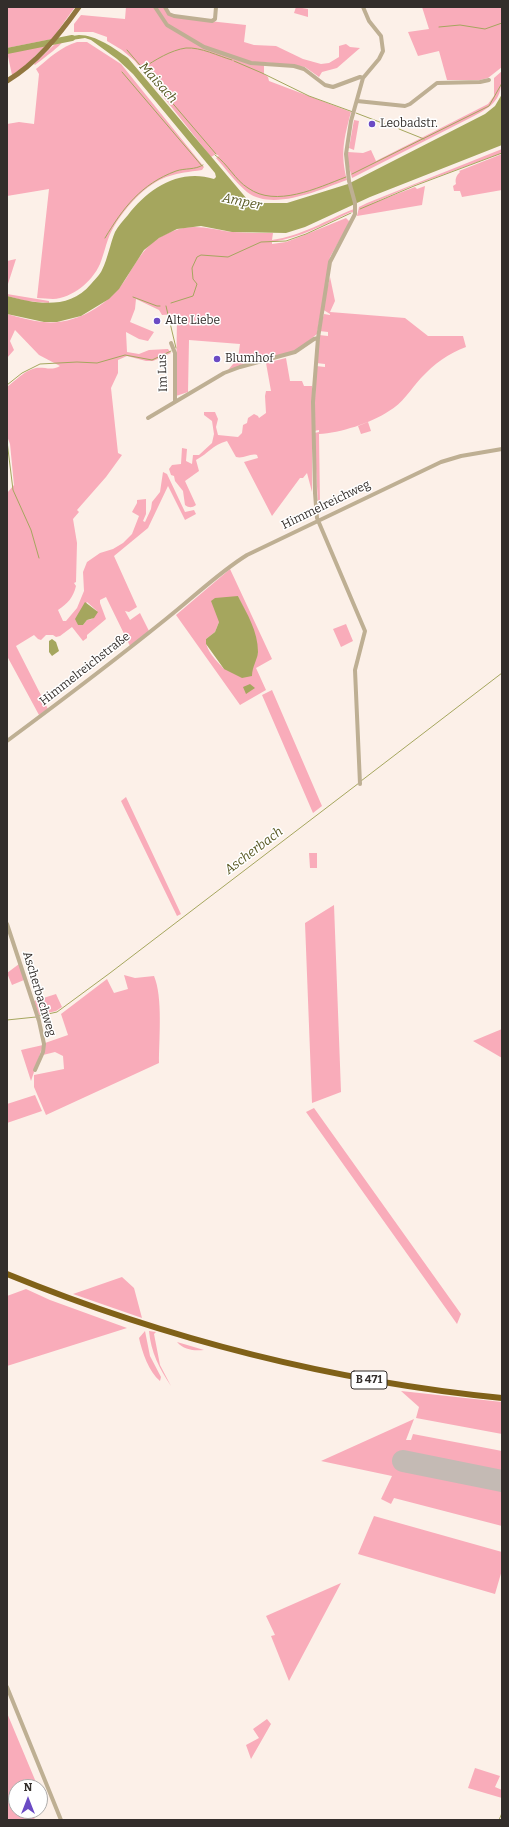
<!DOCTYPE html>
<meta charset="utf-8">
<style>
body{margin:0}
#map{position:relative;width:509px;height:1827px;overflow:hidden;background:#fcf0e8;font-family:Bitter,serif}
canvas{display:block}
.frame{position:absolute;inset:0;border:8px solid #332e2b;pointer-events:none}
.north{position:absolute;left:8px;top:1779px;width:40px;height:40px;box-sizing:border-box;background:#fff;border:1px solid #adabaa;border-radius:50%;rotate:0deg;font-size:11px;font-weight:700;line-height:16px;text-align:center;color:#332e2b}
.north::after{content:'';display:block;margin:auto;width:14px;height:18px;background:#6b4bc4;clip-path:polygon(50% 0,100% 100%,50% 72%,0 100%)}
</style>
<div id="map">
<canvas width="509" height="1827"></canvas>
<div class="frame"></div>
<div class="north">N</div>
</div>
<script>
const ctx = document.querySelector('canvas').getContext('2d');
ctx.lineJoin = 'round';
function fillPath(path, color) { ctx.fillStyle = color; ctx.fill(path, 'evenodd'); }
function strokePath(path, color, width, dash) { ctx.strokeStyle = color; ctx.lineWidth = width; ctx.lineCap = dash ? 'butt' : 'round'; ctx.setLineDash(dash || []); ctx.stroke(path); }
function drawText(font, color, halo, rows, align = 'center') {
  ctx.font = font + ' Bitter,serif'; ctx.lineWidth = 3; ctx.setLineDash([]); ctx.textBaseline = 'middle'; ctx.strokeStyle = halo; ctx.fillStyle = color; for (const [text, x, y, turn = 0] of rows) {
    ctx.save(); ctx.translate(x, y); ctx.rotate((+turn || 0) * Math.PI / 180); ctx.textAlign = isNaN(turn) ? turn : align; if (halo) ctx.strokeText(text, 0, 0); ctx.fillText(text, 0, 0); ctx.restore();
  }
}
const green = new Path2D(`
 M 7,7 L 75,7 L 52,39 L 7,48 Z
 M 126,7 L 164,7 L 172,17 L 246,25 L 244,42 L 254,45 L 276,46 L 303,59 L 321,64 L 329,63 L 339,57 L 339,46 L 346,44 L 350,47 L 360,48 L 337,68 L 322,72 L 319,77 L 305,67 L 264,62 L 264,74 L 268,77 L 269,81 L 351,112 C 344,138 340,154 347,180 C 321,189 273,212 247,192 C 235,182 226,169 216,158 L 219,156 L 216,154 L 211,157 L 135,61 L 122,50 L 107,41 L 107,37 L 93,32 L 74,32 L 74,24 L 81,15 L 125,19 Z
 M 296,7 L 308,9 L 308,17 L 294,13 Z
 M 422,7 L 502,7 L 502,67 L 488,78 L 480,80 L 447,80 L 439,51 L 418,56 L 408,32 L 429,29 Z
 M 63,41 C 62,45 40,61 35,65 L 34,64 L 56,43 Z
 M 77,42 L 87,42 L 121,64 L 204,167 L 202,170 C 175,174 163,174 141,193 C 129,204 118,218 111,232 C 106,243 104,254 100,264 C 92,282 72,298 53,299 C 48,299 42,298 37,298 L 49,189 L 7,196 L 7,124 L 19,122 L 34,124 L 39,74 L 36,69 C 48,59 62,46 77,42 Z
 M 46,45 L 24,67 L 12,75 L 7,52 Z
 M 502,71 C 502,97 497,104 474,116 L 352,178 L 348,163 L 348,152 L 363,153 L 371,150 L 376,161 L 488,104 L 494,96 L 494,78 Z
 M 354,120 L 359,121 L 354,150 L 349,148 Z
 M 502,149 L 502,153 L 412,186 L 368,205 L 415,187 L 417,189 L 425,186 L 422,205 L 357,216 L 359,207 L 367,203 Z
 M 502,154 L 502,190 L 462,197 L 460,191 L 454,191 L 453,186 L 456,184 C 455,179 456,176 460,172 L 459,171 Z
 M 354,209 L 354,213 L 351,212 C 325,224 300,238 272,242 L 272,244 L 286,242 L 302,236 L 346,218 L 350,222 L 330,257 L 317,334 L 295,352 L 228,370 L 238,358 L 240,344 L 189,340 L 188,392 L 176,396 L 177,314 L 162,315 L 159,310 L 136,299 L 135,309 L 130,322 L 154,332 L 148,341 L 139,339 L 126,332 L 127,352 L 139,354 L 149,350 L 168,349 L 171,353 L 153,361 L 146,361 L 127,356 L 118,360 L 118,373 L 111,388 L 118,453 L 122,455 L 106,477 L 77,510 L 79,512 L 73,519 L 77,543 L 76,582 L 74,583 L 76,586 C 73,598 68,603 58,610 L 63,621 L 66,621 L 77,608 L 84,591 L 83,572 L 87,562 L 100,553 L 113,549 L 123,543 L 132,534 L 139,516 L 132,512 L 137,503 L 137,500 L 146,499 L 146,514 L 143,521 L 145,522 L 151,509 L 152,502 L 160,492 L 163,472 L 167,474 L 185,512 L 194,510 L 196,514 L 185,520 L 168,486 L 148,528 L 114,556 L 137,607 L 129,612 L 125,611 L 130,620 L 140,613 L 149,631 L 130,646 L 106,597 L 100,600 L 100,603 L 106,619 L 87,635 L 87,638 L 83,641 L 72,627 L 60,636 L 56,637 L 53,635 L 46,635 L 41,640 L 38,639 L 34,635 L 16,646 L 48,709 L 39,715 L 7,656 L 7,493 L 14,485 L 10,444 L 7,436 L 7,387 C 15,381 25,370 36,368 C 45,367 52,371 60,366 L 39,355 L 15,330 L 10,341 L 14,350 L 7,358 L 7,314 C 19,317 31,321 43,322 C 75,326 111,304 127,277 C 141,254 149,239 176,230 C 195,223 214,230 233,232 C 246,233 260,233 273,233 L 272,240 C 302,236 326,220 354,209 ZM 87,602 L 97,611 L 92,619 L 87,620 L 83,625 L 78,625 L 77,620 Z
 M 16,259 L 7,287 L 7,261 Z
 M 330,277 L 335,301 L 330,312 L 405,318 L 428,336 L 463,336 L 466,347 C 449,353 434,364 421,378 C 411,389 402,404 389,411 C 371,423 340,433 319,434 L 320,505 L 318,504 L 314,433 L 319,432 L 319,430 L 314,431 L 316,366 L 325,367 L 325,364 L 316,363 L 319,335 L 328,336 L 328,332 L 319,331 L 324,314 L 330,315 L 330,314 L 322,309 Z
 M 7,294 L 49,301 L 49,303 L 26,301 L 7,296 Z
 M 286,358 L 290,381 L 302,381 L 304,386 L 312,386 L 312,492 L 307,473 L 303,478 L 300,478 L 272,516 L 244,462 L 258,458 L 257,455 C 250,453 244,459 236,457 L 227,441 C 212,445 209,453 196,460 L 199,471 L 185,481 L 196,505 C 192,508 189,508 185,505 L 183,491 L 175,481 L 174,476 L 171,475 L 169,469 L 172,465 L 181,464 L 182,448 L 187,449 L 186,461 L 192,464 L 193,455 L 199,455 L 212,443 L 214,434 L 212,421 L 204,415 L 204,412 L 215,412 L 218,419 L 216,427 L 218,435 L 238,437 L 242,433 L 243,425 L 247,423 L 248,418 L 254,414 L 258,416 L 259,418 L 266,413 L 265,396 L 266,391 L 271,391 L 266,363 Z
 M 368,422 L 371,431 L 361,434 L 358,426 Z
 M 230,569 L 272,659 L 256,668 L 266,690 L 240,705 L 176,615 ZM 238,596 L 246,613 L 258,653 L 253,665 L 224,669 C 217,661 205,650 206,639 L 215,632 L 219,622 Z
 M 346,624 L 353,641 L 341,647 L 333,629 Z
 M 272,690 L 322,806 L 313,813 L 262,695 Z
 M 126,797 L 181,914 L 177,916 L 121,801 Z
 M 309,853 L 317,853 L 317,868 L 310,868 Z
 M 334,905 L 341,1092 L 312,1103 L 305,923 Z
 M 19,964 L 24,980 L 12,985 L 7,973 Z
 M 124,975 L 135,978 L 154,976 C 163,997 159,1039 159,1063 L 46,1115 L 34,1087 L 34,1075 L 64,1069 L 63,1056 L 55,1052 L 43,1055 L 45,1043 L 68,1035 L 61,1014 L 107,979 L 114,993 L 128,989 Z
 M 56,994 L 62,1007 L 56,1011 L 39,1015 L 34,1001 Z
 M 502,1029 L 502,1058 L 473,1041 Z
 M 43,1045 L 31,1081 L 21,1050 Z
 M 35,1095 L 42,1111 L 7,1123 L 7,1104 Z
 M 314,1108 L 461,1314 L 457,1324 L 306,1112 Z
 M 122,1277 L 134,1288 L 142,1318 L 73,1294 Z
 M 26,1289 L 50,1300 L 127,1328 L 7,1366 L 7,1296 Z
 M 145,1331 L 150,1356 L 161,1377 L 160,1381 C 149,1372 142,1352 139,1338 Z
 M 149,1331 L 156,1332 L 154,1334 L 160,1365 L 171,1386 C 159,1368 151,1352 149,1331 Z
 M 177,1342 L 204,1350 C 194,1351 184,1350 177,1342 Z
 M 401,1391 L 502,1402 L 502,1434 L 416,1418 L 419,1407 Z
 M 414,1419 L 406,1440 L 411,1440 L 413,1434 L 502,1451 L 502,1526 L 394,1498 L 391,1504 L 381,1499 L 392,1476 L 321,1461 Z
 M 374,1516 L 502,1552 L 502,1570 L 495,1594 L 358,1554 Z
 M 341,1583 L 289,1681 L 271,1636 L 275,1635 L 266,1616 Z
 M 7,1713 L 38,1787 L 16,1787 L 16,1811 L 32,1811 L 35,1820 L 7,1820 Z
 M 267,1719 L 271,1724 L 251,1759 L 246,1745 L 259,1738 L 253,1729 Z
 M 475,1768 L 500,1776 L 495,1787 L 502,1790 L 502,1798 L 468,1788 Z`);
const water = new Path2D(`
 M 79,35 C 96,35 114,48 128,58 L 247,199 L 261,203 L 287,203 L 348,184 L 485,114 L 495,106 L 502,94 L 502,145 L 370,197 L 305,227 L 286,233 L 232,232 L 201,226 L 177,229 L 159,238 L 144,250 L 119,289 L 109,299 L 81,316 L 57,322 L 44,322 L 7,314 L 7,296 C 37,304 69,310 91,284 C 95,279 100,275 102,270 C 108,258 110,244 115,232 C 118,226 123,221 128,215 C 148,189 179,168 214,179 L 216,177 L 215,173 L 133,74 L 117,59 L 91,40 L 85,38 L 65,41 L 66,37 Z
 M 238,596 C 247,614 258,631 258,652 C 258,658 252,667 252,676 L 242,678 L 224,669 L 206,644 L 206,639 L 215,632 L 219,622 L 211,601 L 215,598 Z
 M 85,602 L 98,612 L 94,618 L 87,620 L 83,625 L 78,625 L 75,619 Z
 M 52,639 L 56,642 L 59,651 L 52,656 L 49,652 L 49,641 Z
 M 250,684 L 255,688 L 246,694 L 243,687 Z`);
const stream = new Path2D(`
 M 439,27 L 460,25 L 485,29 L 502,23
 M 127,50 L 216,154
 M 234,61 L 262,73 L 309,96 L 353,112
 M 143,68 C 155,60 171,50 186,48 C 201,47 218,56 232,60
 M 122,72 L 202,166
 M 356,113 L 390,126
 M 399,129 L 424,139
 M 215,155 C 228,164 235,180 248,188 C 276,208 317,188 346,177
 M 352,174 L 489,106 L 502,83
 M 360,209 L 414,186 L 502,153
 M 105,238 C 123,208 141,184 176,171 C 185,168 195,170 203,165
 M 133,297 L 157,306 L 160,306
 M 171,303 L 193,296 L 197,284 L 193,279 L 192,268 L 197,257 L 201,255 L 228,257 L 261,242 L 286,241 L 306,234 L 351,213
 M 166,306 L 176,348
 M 7,385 L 22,373 L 40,364 L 77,362 L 97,363 L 125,355 L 152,360 L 171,351
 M 7,441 L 13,490 L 31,530 L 39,558
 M 361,781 L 502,673
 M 39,1016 L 57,1012 L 110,973 L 359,783
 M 7,1020 L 36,1017
 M 499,1820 L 502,1813`);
const river = new Path2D(`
 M 7,51 L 72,38`);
const runway = new Path2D(`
 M 403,1461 L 502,1481`);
const minor = new Path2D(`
 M 155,7 L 167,25 L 204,47 L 251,63 L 294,66 L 304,69 L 325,85 L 333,87 L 360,77 L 363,78
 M 165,7 L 169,14 L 174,16 L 212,21 L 215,19 L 216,7
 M 357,101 L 405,106 L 410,104 L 437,83 L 480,82 L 489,80
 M 171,343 L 175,353 L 175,402 L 224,373 L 240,367 L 295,352 L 314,339 L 318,338
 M 148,418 L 175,402
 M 7,741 C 61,701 114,661 166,619 C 194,597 218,573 247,555 L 441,462 L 461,456 L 502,449
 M 360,784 L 355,670 L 365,631 L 317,518 L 315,493 L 313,402 L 318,338 L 330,262 L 355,214 L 355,203 L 349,181 L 346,154 L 351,121 L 363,78 L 379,59 L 383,51 L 381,36 L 369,21 L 363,7
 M 7,924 L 39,1021 L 44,1044 L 43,1052 L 35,1070
 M 7,1687 L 61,1820`);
const major = new Path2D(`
 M 7,81 C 37,63 59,35 79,7`);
const highway = new Path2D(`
 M 7,1274 C 166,1339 331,1381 502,1398`);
const markers = [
 [372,124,4,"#6b4bc4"],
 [157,321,4,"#6b4bc4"],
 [217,359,4,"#6b4bc4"]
];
const shields = [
 [369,1380,36]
];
const shieldNames = [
 ["B 471",369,1380]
];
const poiNames = [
 ["Leobadstr.",380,124],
 ["Alte Liebe",165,321],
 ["Blumhof",225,359]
];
const streetNames = [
 ["Im Lus",163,373,-92],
 ["Himmelreichweg",326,505,-26],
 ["Himmelreichstraße",85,669,-38],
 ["Ascherbachweg",39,994,73]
];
const waterNames = [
 ["Maisach",158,83,48],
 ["Amper",242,202,12],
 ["Ascherbach",254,851,-37]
];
fillPath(green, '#f9acba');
fillPath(water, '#a5a65e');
strokePath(stream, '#a5a65e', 1);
strokePath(river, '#a5a65e', 6);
strokePath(runway, '#c4bab4', 22);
strokePath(minor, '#beaf93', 4);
strokePath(major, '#91763f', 5);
strokePath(highway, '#806118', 6);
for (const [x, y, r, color] of markers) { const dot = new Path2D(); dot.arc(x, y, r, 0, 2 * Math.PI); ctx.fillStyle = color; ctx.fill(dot); strokePath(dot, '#fff', 1.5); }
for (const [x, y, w] of shields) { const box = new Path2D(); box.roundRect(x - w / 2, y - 9, w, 18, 3); ctx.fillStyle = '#fff'; ctx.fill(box); strokePath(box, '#332e2b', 1); }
drawText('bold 11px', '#332e2b', null, shieldNames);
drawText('12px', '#332e2b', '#fff', poiNames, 'left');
drawText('12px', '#332e2b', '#fff', streetNames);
drawText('italic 13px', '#585822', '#fff', waterNames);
</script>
